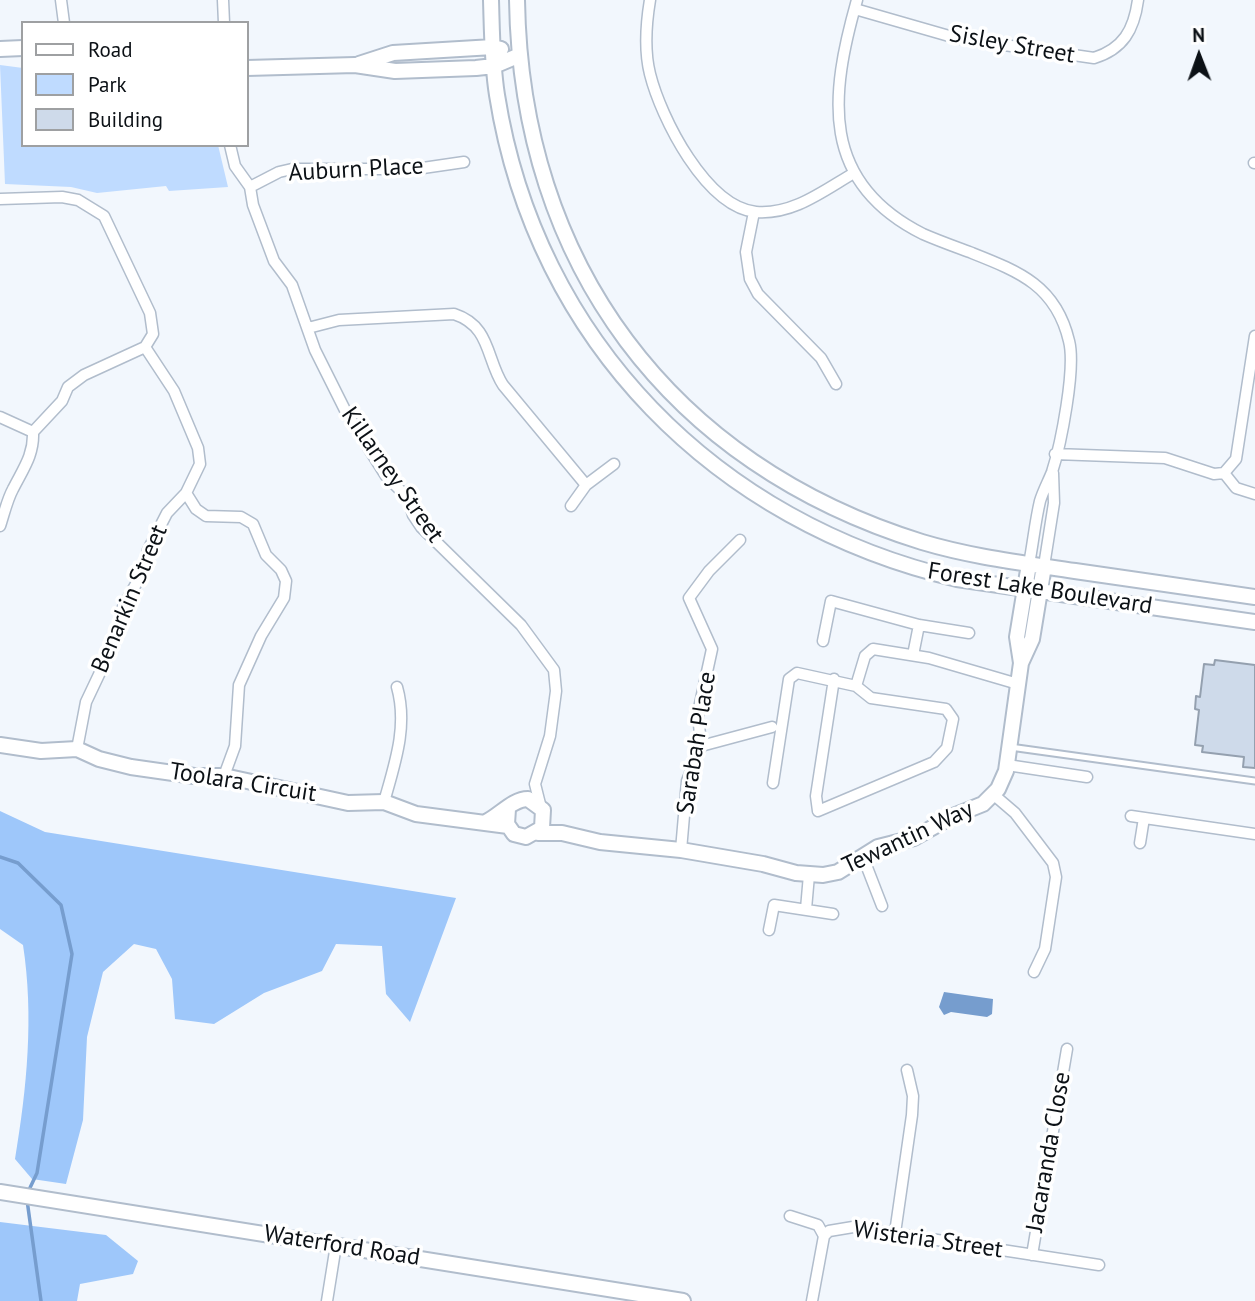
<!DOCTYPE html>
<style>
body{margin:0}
#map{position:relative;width:1255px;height:1301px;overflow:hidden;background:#f2f7fd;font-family:"PT Sans",sans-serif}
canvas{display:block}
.legend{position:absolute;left:21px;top:21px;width:228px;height:126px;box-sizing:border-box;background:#fff;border:2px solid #9ea0a2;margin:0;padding:9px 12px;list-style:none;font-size:21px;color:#0c1116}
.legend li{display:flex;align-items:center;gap:14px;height:35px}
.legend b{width:35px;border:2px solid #9ea0a2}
.north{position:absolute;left:1164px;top:21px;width:70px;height:70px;-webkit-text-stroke:5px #fff;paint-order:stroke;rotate:359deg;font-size:19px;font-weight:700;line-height:28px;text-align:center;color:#0c1116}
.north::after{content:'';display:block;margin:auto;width:24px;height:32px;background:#0c1116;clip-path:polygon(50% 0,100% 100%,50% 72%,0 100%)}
</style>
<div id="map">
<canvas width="1255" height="1301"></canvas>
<ul class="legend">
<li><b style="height:9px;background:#fff"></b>Road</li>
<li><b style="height:19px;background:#bfdbff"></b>Park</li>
<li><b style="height:19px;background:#cedaea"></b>Building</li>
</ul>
<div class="north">N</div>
</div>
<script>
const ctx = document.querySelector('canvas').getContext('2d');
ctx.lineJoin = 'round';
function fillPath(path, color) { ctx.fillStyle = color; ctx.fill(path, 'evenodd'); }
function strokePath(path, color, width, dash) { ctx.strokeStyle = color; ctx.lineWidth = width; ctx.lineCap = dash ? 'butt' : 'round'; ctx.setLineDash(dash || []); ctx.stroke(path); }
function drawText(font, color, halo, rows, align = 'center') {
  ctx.font = font + ' "PT Sans",sans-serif'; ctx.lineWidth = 7; ctx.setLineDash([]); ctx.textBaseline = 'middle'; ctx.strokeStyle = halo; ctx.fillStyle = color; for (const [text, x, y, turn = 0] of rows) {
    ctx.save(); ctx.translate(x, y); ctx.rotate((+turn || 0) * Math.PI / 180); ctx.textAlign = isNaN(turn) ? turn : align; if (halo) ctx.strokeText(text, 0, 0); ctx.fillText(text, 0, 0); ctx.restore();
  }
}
const green = new Path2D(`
 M 0,65 L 23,68 L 23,145 L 218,145 L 228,187 L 169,191 L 166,186 L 97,193 L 71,187 L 5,184 Z`);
const forest = new Path2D(`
 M 0,811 L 45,832 L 456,898 L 410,1022 L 386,994 L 382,946 L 336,944 L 322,971 L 264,993 L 214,1024 L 175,1019 L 172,979 L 156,949 L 134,944 L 103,972 L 87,1037 L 83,1120 L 66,1184 L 32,1179 L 15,1159 C 27,1088 34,1016 23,945 L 0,929 Z
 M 0,1222 L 106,1235 L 138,1261 L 133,1274 L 80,1284 L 77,1301 L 0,1301 Z`);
const water = new Path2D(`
 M 944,992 L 993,999 L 992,1014 L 987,1017 L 951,1012 L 944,1015 L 939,1007 Z`);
const stream = new Path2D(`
 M 0,857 L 18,863 L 61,905 L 72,954 L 37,1173 L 28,1192
 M 27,1200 L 41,1301`);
const building = new Path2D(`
 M 1215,660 L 1255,665 L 1255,768 L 1243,767 L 1244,757 L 1202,752 L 1203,746 L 1195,745 L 1199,710 L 1195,709 L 1196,696 L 1200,697 L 1204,664 L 1214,665 Z`);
const lane = new Path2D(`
 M 1010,747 L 1255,781`);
const street = new Path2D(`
 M 61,0 L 64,23
 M 223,0 L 224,23
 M 650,0 C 646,24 644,50 650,74 C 661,118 706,207 756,212 C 793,215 823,191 854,173
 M 857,0 C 830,95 819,182 923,234 C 939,241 956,247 972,253 C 1020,272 1056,286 1069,341 C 1076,368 1061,444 1052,472 C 1048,482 1043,491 1040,501 C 1035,522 1033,544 1029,564
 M 855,9 L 956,38 L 1094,58 C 1123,49 1134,30 1138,0
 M 230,145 L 235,166 L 250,187 L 253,205 L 274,261 L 292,285 L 315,350 L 346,412 L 386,476 L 408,498 L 413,515 L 421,527 L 521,625 L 554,670 L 556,691 L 550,736 L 535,784 L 540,804
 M 1254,163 L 1255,163
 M 250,187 L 279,172 L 292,169 L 416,169 L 464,162
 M 0,199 L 62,197 L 78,200 L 104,216 L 150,313 L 153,334 L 145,347 L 84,375 L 68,387 L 62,401 L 33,432 C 34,455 23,469 13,489 C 7,500 4,514 0,526
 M 754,212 L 746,252 L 750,279 L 758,294 L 821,358 L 836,384
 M 308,328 L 339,320 L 454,314 C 491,326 486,359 503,385 L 586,485
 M 0,417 L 33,432
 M 1055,454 L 1165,458 L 1214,474 L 1224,473 L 1236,459 L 1255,336
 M 1224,473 L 1236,488 L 1255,494
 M 186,493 L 196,509 L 206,516 L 241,517 L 253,524 L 266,555 L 281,570 L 286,581 L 284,598 L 261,636 L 239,685 L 235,746 L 224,776
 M 571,506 L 586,485 L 614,464
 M 1044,566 L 1054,503 L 1053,473
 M 823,641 L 831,601 L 919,625 L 969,633
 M 913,655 L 919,625
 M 856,686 L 865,656 L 873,649 L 929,658 L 1018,684
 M 701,746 L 772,727
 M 77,749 L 86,702 L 122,626 L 123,607 L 145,568 L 148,550 L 167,513 L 186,493 L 200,464 L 198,448 L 174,391 L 145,347
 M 1007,765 L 1087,777
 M 773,783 L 789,679 L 797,673 L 856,686 L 871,698 L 946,709 L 953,719 L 947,748 L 934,762 L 818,811 L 816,796 L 834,679
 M 994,795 L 1015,813 L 1053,863 L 1056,877 L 1045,949 L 1034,972
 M 384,802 C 395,763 408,726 397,687
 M 1131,816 L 1255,834
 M 1140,843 L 1144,818
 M 681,850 L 687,781 L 701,746 L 698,713 L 712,649 L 689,598 L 709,571 L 740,540
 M 863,857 L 882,906
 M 806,909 L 809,875
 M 769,930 L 774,905 L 833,914
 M 790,1216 L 818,1225 L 824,1236
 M 895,1233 L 912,1115 L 913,1096 L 907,1070
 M 1032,1255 L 1067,1049
 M 327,1301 L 336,1245
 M 812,1301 L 824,1236 L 829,1231 L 853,1227 L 1099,1265`);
const secondary = new Path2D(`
 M 491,0 C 492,32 492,64 497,95 C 536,342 717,523 957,579 L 1255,622
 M 517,0 C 521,264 670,464 922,542 C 972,557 1023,563 1075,571 C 1135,580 1195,588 1255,597
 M 0,49 L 23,48
 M 359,64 L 393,53 L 493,47 L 501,49
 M 247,68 L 355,65 L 395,71 L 476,68 L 494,66 L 520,55
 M 1021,663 L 1032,639 L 1044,566
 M 0,745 L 41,751 L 77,749 L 99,759 L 131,767 L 194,776 L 224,776 L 348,803 L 384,802 L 416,814 L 508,826
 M 486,822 C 500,815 513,799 528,799 L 543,810 L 542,828 L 526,837 L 514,834 L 507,824 L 508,809
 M 538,833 L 562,833 L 600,842 L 681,850 L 763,864 L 796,873 L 823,875 L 838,872 L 878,847 L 914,838 L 953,816 L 983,804 L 998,789 L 1006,771 L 1021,663 L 1017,637 L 1029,564
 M 0,1192 L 683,1301`);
const streetNames = [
 ["Sisley Street",1012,45,10],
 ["Auburn Place",356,170,-3],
 ["Killarney Street",392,475,55],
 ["Forest Lake Boulevard",1040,589,9],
 ["Benarkin Street",130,599,-67],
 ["Sarabah Place",697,743,-81],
 ["Toolara Circuit",243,783,9],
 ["Tewantin Way",908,838,-25],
 ["Jacaranda Close",1049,1152,-80],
 ["Wisteria Street",928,1240,8],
 ["Waterford Road",342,1246,9]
];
fillPath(green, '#bfdbff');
fillPath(forest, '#9ec7fa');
fillPath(water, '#769dce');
strokePath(stream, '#769dce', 3.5);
fillPath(building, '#cedaea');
strokePath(building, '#94a0af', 2);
strokePath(lane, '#b1bdcc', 9);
strokePath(street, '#b1bdcc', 13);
strokePath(secondary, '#b1bdcc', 18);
strokePath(lane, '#fff', 5);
strokePath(street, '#fff', 10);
strokePath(secondary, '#fff', 14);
drawText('24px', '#0c1116', '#fff', streetNames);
</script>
